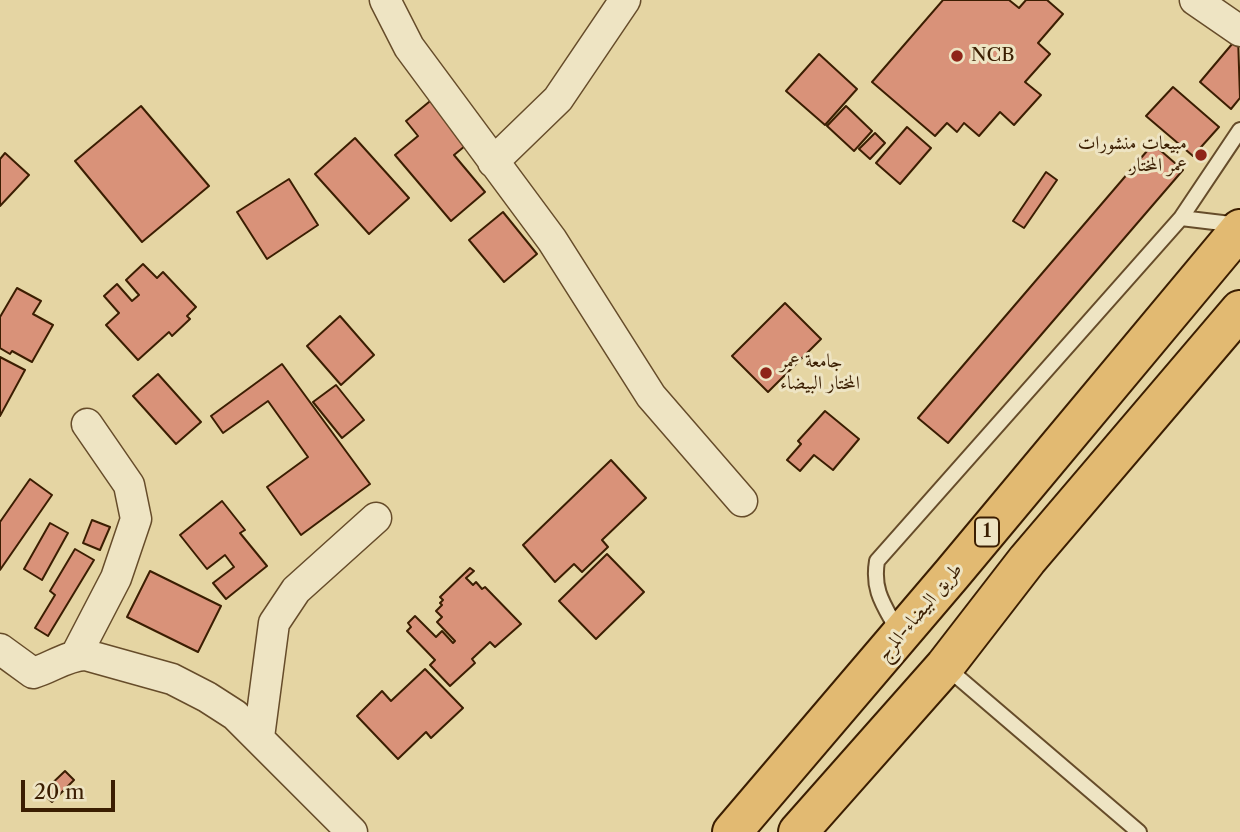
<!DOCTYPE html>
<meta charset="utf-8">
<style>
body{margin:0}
#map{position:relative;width:1240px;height:832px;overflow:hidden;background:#e5d5a3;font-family:"Libre Caslon Text",serif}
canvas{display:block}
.scale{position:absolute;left:21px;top:780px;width:94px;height:32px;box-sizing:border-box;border:4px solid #3b1e02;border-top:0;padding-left:9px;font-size:21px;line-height:24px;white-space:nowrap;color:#3b1e02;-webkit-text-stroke:5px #eee4c3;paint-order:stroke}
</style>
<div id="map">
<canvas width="1240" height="832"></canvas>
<div class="scale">20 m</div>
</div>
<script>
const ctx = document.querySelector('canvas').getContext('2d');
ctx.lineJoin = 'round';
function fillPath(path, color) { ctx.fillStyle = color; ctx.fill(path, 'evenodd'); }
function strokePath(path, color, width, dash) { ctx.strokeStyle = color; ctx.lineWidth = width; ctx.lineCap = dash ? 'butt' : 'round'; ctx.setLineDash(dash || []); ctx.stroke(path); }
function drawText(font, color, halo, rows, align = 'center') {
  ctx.font = font + ' "Libre Caslon Text",Amiri,serif'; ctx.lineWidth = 6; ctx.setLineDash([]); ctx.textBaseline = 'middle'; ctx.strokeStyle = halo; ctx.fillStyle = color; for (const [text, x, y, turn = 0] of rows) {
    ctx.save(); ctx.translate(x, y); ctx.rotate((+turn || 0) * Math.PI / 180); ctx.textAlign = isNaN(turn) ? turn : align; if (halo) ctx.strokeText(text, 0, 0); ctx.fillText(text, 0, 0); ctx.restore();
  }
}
const building = new Path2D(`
 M 943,0 L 1009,0 L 1019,8 L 1026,0 L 1047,0 L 1063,14 L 1038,43 L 1050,54 L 1025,82 L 1041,95 L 1014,125 L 1000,112 L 979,136 L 964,123 L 957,132 L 947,123 L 935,136 L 872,82 Z
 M 1238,37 L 1240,98 L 1231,109 L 1200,82 Z
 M 819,54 L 857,89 L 825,125 L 786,91 Z
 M 1173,87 L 1219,127 L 1193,156 L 1146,116 Z
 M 435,97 L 471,141 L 454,155 L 485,192 L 451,221 L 395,155 L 418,136 L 406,121 Z
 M 141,106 L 209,186 L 142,242 L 75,161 Z
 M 846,106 L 872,131 L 854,151 L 827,126 Z
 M 907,127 L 931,148 L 900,184 L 876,163 Z
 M 875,133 L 885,143 L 870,159 L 859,149 Z
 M 355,138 L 409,198 L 369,234 L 315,174 Z
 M 1153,144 L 1183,170 L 948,443 L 918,418 Z
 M 5,153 L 29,175 L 0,206 L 0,159 Z
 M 1046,172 L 1057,180 L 1024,228 L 1013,221 Z
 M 289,179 L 318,225 L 267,259 L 237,212 Z
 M 503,212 L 537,254 L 504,282 L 469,240 Z
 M 143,264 L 157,278 L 163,272 L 196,307 L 187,316 L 190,319 L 172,336 L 169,332 L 138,360 L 106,325 L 119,313 L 104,296 L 117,284 L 132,301 L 139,295 L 126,280 Z
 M 17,288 L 41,301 L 33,314 L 53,325 L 32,362 L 12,351 L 10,354 L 0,348 L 0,317 Z
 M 785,303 L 821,339 L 768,392 L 732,356 Z
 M 340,316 L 374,355 L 341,385 L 307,346 Z
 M 0,357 L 25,370 L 0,416 Z
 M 282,364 L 370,484 L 301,535 L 267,487 L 308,457 L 268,401 L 223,433 L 211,416 Z
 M 158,374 L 201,422 L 176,444 L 133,396 Z
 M 336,385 L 364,420 L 342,438 L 313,402 Z
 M 825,411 L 859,439 L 833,470 L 814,455 L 800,471 L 787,460 L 801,444 L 798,441 Z
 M 611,460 L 646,498 L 602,540 L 608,547 L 582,572 L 574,564 L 555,582 L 523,545 Z
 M 30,479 L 52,495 L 0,570 L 0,522 Z
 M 222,501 L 245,530 L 240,533 L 267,566 L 226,599 L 213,583 L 234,567 L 225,555 L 207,569 L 180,535 Z
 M 92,520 L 110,527 L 100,550 L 83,543 Z
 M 50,523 L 68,533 L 42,580 L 24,569 Z
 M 75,549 L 94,560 L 48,636 L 35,628 L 55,595 L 50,591 Z
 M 607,554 L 644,592 L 596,639 L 559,601 Z
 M 470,568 L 474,571 L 466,578 L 473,585 L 476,582 L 482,589 L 485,587 L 521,624 L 495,647 L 490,642 L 472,659 L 475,663 L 450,686 L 430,665 L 435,660 L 407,631 L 411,627 L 408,623 L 415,616 L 436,637 L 442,631 L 453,643 L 455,641 L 437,622 L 442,617 L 436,611 L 442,605 L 440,603 L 443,600 L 440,597 Z
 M 150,571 L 221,606 L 198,652 L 127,617 Z
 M 425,669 L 463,708 L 431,738 L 426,732 L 398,759 L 357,716 L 382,691 L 391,701 Z
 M 65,771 L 74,780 L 52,802 L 42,793 Z`);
const lane = new Path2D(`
 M 1181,218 L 1240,130
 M 898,631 C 884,605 872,591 877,561 L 1181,218 L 1239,225
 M 946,667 L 1139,832`);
const street = new Path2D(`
 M 385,0 L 409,47 L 552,240 L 651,396 L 742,501
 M 1195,0 L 1240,31
 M 493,162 L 558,99 L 625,0
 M 0,649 L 33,673 C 51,668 67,655 86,655 L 172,679 L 207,697 L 235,715 L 352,832
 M 76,655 L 116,578 L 136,519 L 129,485 L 87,424
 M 259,737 L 274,623 L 296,590 L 376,518`);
const highway = new Path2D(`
 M 732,832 L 952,574 L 1240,229
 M 798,832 L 945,666 L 1027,560 L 1240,310`);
const markers = [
 [957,56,7,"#8f2418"],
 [1201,155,7,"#8f2418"],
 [766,373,7,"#8f2418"]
];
const shields = [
 [987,532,24]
];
const shieldNames = [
 ["1",987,532]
];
const poiNames = [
 ["NCB",971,56],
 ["مبيعات منشورات",1187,144,"right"],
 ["عمر المختار",1187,166,"right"],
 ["جامعة عمر",780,362],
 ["المختار البيضاء",780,384]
];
const streetNames = [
 ["طريق البيضاء-المرج",920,612,-50]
];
fillPath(building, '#d99279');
strokePath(building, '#3b1e02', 2);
strokePath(lane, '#664c2a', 18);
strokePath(street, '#664c2a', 33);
strokePath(highway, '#3b1e02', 42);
strokePath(lane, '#eee4c3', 14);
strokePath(street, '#eee4c3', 30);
strokePath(highway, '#e2ba72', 38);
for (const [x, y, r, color] of markers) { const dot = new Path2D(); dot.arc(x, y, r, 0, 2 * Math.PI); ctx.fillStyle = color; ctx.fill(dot); strokePath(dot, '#eee4c3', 2.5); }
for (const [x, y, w] of shields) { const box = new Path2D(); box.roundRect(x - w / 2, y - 14.5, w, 29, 5); ctx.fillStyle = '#eee4c3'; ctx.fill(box); strokePath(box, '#3b1e02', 2); }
drawText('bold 18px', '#3b1e02', null, shieldNames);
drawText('19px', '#3b1e02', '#eee4c3', poiNames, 'left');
drawText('19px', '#3b1e02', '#eee4c3', streetNames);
</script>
